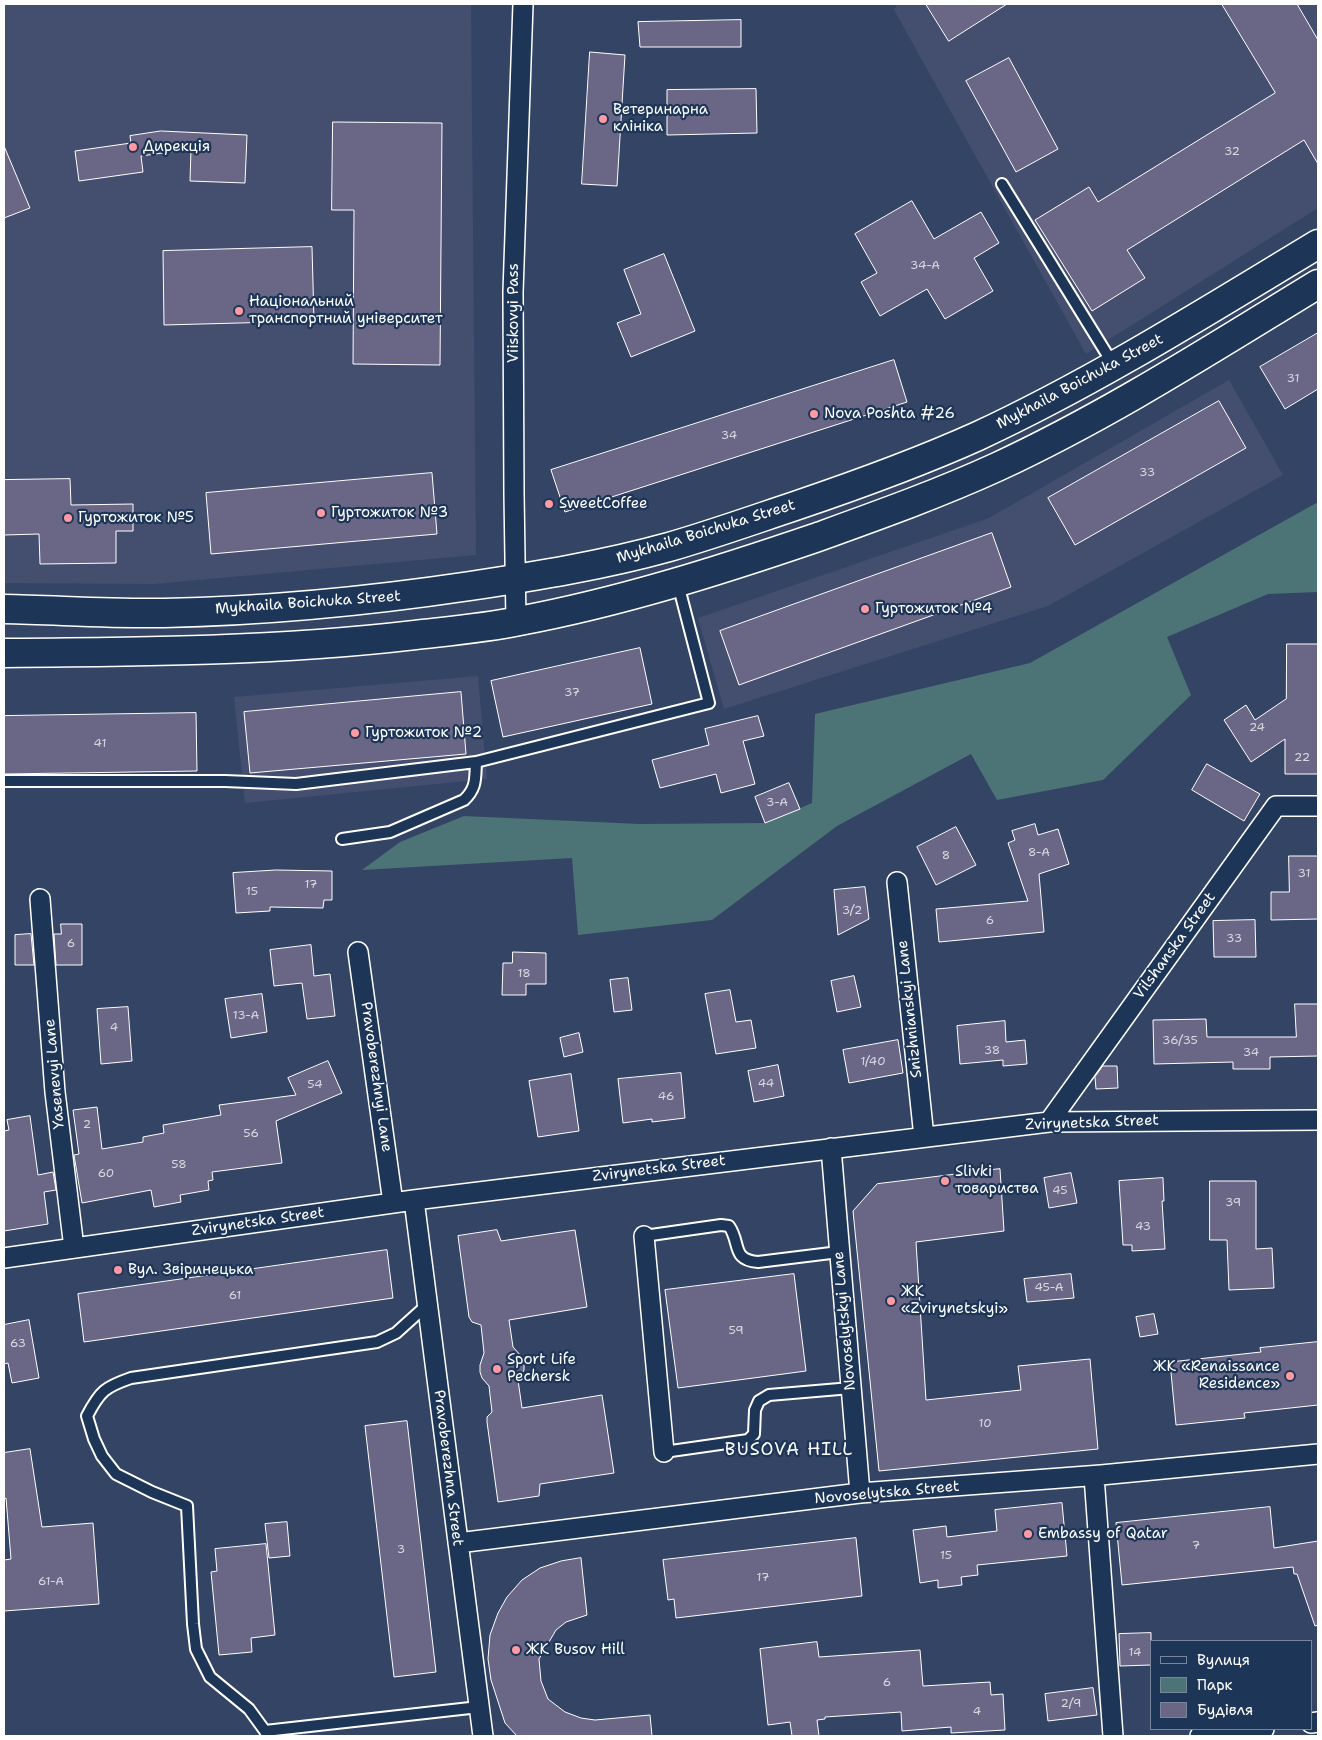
<!DOCTYPE html>
<meta charset="utf-8">
<style>
body{margin:0}
#map{position:relative;width:1322px;height:1740px;overflow:hidden;background:#344465;font-family:"Shantell Sans",sans-serif}
canvas{display:block}
.frame{position:absolute;inset:0;border:5px solid #fff;pointer-events:none}
.legend{position:absolute;left:1150px;top:1640px;width:162px;height:90px;box-sizing:border-box;background:#1d3557;border:1px solid #77869a;margin:0;padding:6px 9px;list-style:none;font-size:15px;color:#fff}
.legend li{display:flex;align-items:center;gap:10px;height:25px}
.legend b{width:25px;border:1px solid #77869a}
</style>
<div id="map">
<canvas width="1322" height="1740"></canvas>
<div class="frame"></div>
<ul class="legend">
<li><b style="height:6px;background:#1d3557"></b>Вулиця</li>
<li><b style="height:14px;background:#4c7376"></b>Парк</li>
<li><b style="height:14px;background:#6a6786"></b>Будівля</li>
</ul>
</div>
<script>
const ctx = document.querySelector('canvas').getContext('2d');
ctx.lineJoin = 'round';
function fillPath(path, color) { ctx.fillStyle = color; ctx.fill(path, 'evenodd'); }
function strokePath(path, color, width, dash) { ctx.strokeStyle = color; ctx.lineWidth = width; ctx.lineCap = dash ? 'butt' : 'round'; ctx.setLineDash(dash || []); ctx.stroke(path); }
function drawText(font, color, halo, rows, align = 'center') {
  ctx.font = font + ' "Shantell Sans",sans-serif'; ctx.lineWidth = 4.5; ctx.setLineDash([]); ctx.textBaseline = 'middle'; ctx.strokeStyle = halo; ctx.fillStyle = color; for (const [text, x, y, turn = 0] of rows) {
    ctx.save(); ctx.translate(x, y); ctx.rotate((+turn || 0) * Math.PI / 180); ctx.textAlign = isNaN(turn) ? turn : align; if (halo) ctx.strokeText(text, 0, 0); ctx.fillText(text, 0, 0); ctx.restore();
  }
}
const built = new Path2D(`
 M 4,4 L 471,4 L 476,555 L 154,584 L 4,583 Z
 M 897,4 L 1318,4 L 1318,208 L 1086,354 L 894,10 Z
 M 1229,380 L 1283,475 L 1048,606 L 724,709 L 698,618 L 989,518 Z
 M 478,676 L 487,779 L 245,803 L 234,697 Z`);
const green = new Path2D(`
 M 1318,502 L 1318,592 L 1268,594 L 1167,637 L 1191,695 L 1103,780 L 997,800 L 971,754 L 837,826 L 712,920 L 578,935 L 572,858 L 362,870 L 400,842 L 464,816 L 640,824 L 765,823 L 812,803 L 815,714 L 1030,663 Z`);
const building = new Path2D(`
 M 926,4 L 1007,4 L 949,41 Z
 M 1222,4 L 1297,4 L 1318,40 L 1318,164 L 1304,140 L 1127,250 L 1145,278 L 1092,311 L 1035,220 L 1089,187 L 1098,202 L 1275,93 Z
 M 741,20 L 741,47 L 640,47 L 638,22 Z
 M 590,52 L 625,55 L 617,186 L 582,184 Z
 M 1009,58 L 1058,149 L 1016,172 L 966,81 Z
 M 756,89 L 757,133 L 667,135 L 667,90 Z
 M 333,122 L 442,123 L 440,365 L 353,364 L 354,210 L 332,210 Z
 M 161,131 L 247,135 L 245,183 L 190,181 L 191,149 L 141,156 L 143,172 L 79,181 L 75,151 L 131,143 L 130,136 Z
 M 4,146 L 30,208 L 4,218 Z
 M 912,201 L 934,239 L 981,212 L 999,243 L 974,258 L 993,291 L 945,319 L 927,289 L 880,316 L 861,282 L 877,273 L 855,234 Z
 M 312,247 L 314,321 L 164,325 L 163,251 Z
 M 664,254 L 695,331 L 631,357 L 617,323 L 641,314 L 624,270 Z
 M 1318,333 L 1318,389 L 1285,409 L 1260,367 Z
 M 894,360 L 907,402 L 565,512 L 551,470 Z
 M 1219,401 L 1246,448 L 1075,545 L 1048,498 Z
 M 432,473 L 437,534 L 211,554 L 206,493 Z
 M 70,479 L 71,505 L 133,504 L 133,531 L 116,531 L 116,563 L 40,564 L 39,534 L 4,535 L 4,480 Z
 M 992,533 L 1011,587 L 739,685 L 720,631 Z
 M 1287,644 L 1318,644 L 1318,774 L 1285,774 L 1285,739 L 1251,762 L 1224,720 L 1246,705 L 1255,720 L 1286,699 Z
 M 640,648 L 652,704 L 503,737 L 491,681 Z
 M 461,692 L 466,754 L 250,773 L 244,712 Z
 M 196,713 L 197,771 L 4,774 L 4,716 Z
 M 758,716 L 764,736 L 743,741 L 755,784 L 721,793 L 716,774 L 660,788 L 652,760 L 709,745 L 705,729 Z
 M 1207,764 L 1260,794 L 1244,821 L 1192,790 Z
 M 789,783 L 800,809 L 765,823 L 755,797 Z
 M 1035,824 L 1038,835 L 1058,829 L 1069,864 L 1039,874 L 1044,932 L 939,942 L 936,909 L 1028,901 L 1008,843 L 1015,840 L 1012,831 Z
 M 956,827 L 976,865 L 936,885 L 917,847 Z
 M 1289,856 L 1318,856 L 1318,919 L 1271,920 L 1271,892 L 1289,892 Z
 M 276,870 L 332,871 L 332,900 L 324,900 L 323,908 L 270,907 L 270,911 L 236,913 L 233,873 Z
 M 865,887 L 869,919 L 838,935 L 834,890 Z
 M 1255,920 L 1256,957 L 1214,957 L 1213,921 Z
 M 61,924 L 82,924 L 82,965 L 56,965 L 54,934 L 61,934 Z
 M 31,934 L 34,965 L 15,965 L 15,935 Z
 M 311,945 L 314,976 L 330,974 L 335,1016 L 307,1019 L 302,983 L 274,986 L 270,950 Z
 M 513,952 L 546,953 L 546,984 L 526,984 L 526,995 L 502,995 L 503,963 L 512,963 Z
 M 854,976 L 861,1007 L 837,1012 L 831,981 Z
 M 628,978 L 632,1010 L 614,1012 L 610,980 Z
 M 730,990 L 736,1022 L 751,1020 L 756,1048 L 716,1054 L 705,994 Z
 M 262,994 L 267,1032 L 231,1038 L 225,999 Z
 M 1295,1004 L 1318,1004 L 1318,1056 L 1270,1057 L 1270,1069 L 1233,1069 L 1233,1062 L 1154,1064 L 1153,1020 L 1206,1019 L 1207,1037 L 1296,1037 Z
 M 128,1007 L 132,1061 L 101,1064 L 97,1009 Z
 M 1005,1021 L 1006,1042 L 1025,1040 L 1027,1064 L 1003,1066 L 1003,1060 L 960,1064 L 957,1026 Z
 M 579,1033 L 583,1052 L 564,1057 L 560,1038 Z
 M 898,1040 L 903,1073 L 849,1083 L 843,1050 Z
 M 328,1061 L 342,1093 L 276,1121 L 282,1163 L 212,1172 L 213,1180 L 208,1181 L 209,1190 L 180,1195 L 181,1202 L 154,1207 L 151,1190 L 82,1203 L 74,1155 L 79,1154 L 73,1110 L 97,1107 L 102,1149 L 143,1142 L 143,1137 L 164,1133 L 163,1125 L 221,1115 L 219,1105 L 296,1095 L 288,1078 Z
 M 778,1065 L 784,1096 L 754,1102 L 748,1071 Z
 M 1103,1066 L 1117,1066 L 1118,1088 L 1096,1089 L 1095,1077 Z
 M 681,1073 L 685,1118 L 652,1122 L 652,1119 L 623,1123 L 618,1079 Z
 M 571,1074 L 579,1131 L 538,1137 L 529,1081 Z
 M 30,1116 L 38,1175 L 53,1172 L 56,1190 L 44,1192 L 48,1224 L 4,1231 L 4,1131 L 9,1130 L 7,1120 Z
 M 1000,1169 L 1004,1231 L 916,1242 L 926,1400 L 1021,1390 L 1018,1366 L 1090,1359 L 1098,1449 L 879,1471 L 853,1211 L 877,1184 Z
 M 1071,1173 L 1077,1203 L 1049,1208 L 1044,1178 Z
 M 1163,1178 L 1164,1201 L 1162,1201 L 1165,1249 L 1132,1251 L 1132,1245 L 1123,1245 L 1119,1181 Z
 M 1210,1181 L 1256,1181 L 1256,1249 L 1272,1248 L 1274,1288 L 1229,1290 L 1227,1240 L 1210,1240 Z
 M 497,1230 L 501,1241 L 575,1230 L 587,1307 L 509,1320 L 513,1347 L 522,1357 L 524,1364 L 524,1370 L 518,1380 L 522,1408 L 602,1395 L 614,1473 L 540,1484 L 539,1496 L 498,1502 L 487,1422 L 487,1417 L 492,1412 L 489,1386 L 482,1378 L 480,1372 L 480,1365 L 484,1353 L 481,1325 L 472,1322 L 469,1317 L 458,1236 Z
 M 387,1250 L 393,1298 L 84,1342 L 78,1294 Z
 M 794,1274 L 806,1371 L 678,1388 L 665,1290 Z
 M 1071,1274 L 1074,1298 L 1027,1302 L 1024,1279 Z
 M 1154,1314 L 1158,1334 L 1140,1337 L 1136,1317 Z
 M 29,1320 L 39,1378 L 12,1383 L 8,1363 L 4,1364 L 4,1325 Z
 M 1318,1342 L 1318,1405 L 1244,1413 L 1245,1418 L 1176,1425 L 1170,1362 L 1261,1352 L 1260,1348 Z
 M 407,1421 L 436,1672 L 394,1677 L 365,1426 Z
 M 30,1449 L 42,1527 L 93,1523 L 99,1604 L 4,1611 L 4,1560 L 11,1559 L 6,1498 L 4,1499 L 4,1453 Z
 M 1062,1503 L 1067,1556 L 977,1565 L 978,1575 L 961,1577 L 962,1585 L 938,1588 L 938,1580 L 920,1583 L 913,1530 L 946,1526 L 947,1537 L 997,1531 L 995,1510 Z
 M 1270,1507 L 1274,1548 L 1318,1541 L 1318,1625 L 1315,1626 L 1297,1574 L 1294,1574 L 1293,1567 L 1122,1585 L 1116,1523 Z
 M 287,1522 L 290,1556 L 269,1558 L 265,1524 Z
 M 856,1538 L 862,1596 L 676,1618 L 674,1599 L 668,1600 L 663,1560 Z
 M 266,1544 L 275,1635 L 251,1638 L 252,1652 L 219,1655 L 211,1572 L 217,1571 L 215,1549 Z
 M 581,1558 L 587,1615 L 566,1622 L 556,1630 L 539,1659 L 541,1681 L 548,1699 L 565,1712 L 581,1718 L 595,1720 L 650,1715 L 652,1736 L 517,1736 L 505,1723 L 491,1680 L 488,1659 L 490,1635 L 498,1613 L 507,1597 L 522,1580 L 540,1568 L 561,1561 Z
 M 1151,1633 L 1151,1665 L 1120,1666 L 1119,1634 Z
 M 817,1642 L 819,1657 L 920,1650 L 923,1686 L 990,1682 L 991,1695 L 1003,1694 L 1005,1730 L 951,1733 L 951,1727 L 902,1731 L 901,1712 L 825,1717 L 825,1719 L 817,1720 L 819,1736 L 792,1736 L 790,1722 L 768,1725 L 760,1649 Z
 M 1093,1688 L 1097,1715 L 1048,1721 L 1045,1694 Z`);
const service = new Path2D(`
 M 1002,184 L 1113,364
 M 4,781 L 225,781 L 296,784 L 476,762 L 709,703 L 678,584
 M 342,839 L 390,832 L 464,800 C 477,788 475,778 476,762
 M 644,1236 L 721,1225 L 729,1226 C 741,1243 731,1260 758,1262 L 839,1252
 M 664,1452 L 748,1440 L 754,1434 L 755,1410 L 759,1401 L 769,1395 L 851,1388
 M 265,1731 L 479,1707
 M 267,1736 L 265,1731 L 249,1709 L 210,1677 L 196,1649 L 193,1624 L 187,1506 L 152,1492 L 116,1474 L 102,1456 L 94,1439 L 87,1416 C 100,1391 105,1387 131,1378 L 377,1342 L 396,1333 L 427,1305`);
const minor = new Path2D(`
 M 516,622 L 514,494 L 513,292 L 523,4
 M 897,882 L 924,1137
 M 40,899 L 55,1092 L 74,1248
 M 358,952 L 393,1203
 M 1049,1122 L 1276,806 L 1318,806
 M 831,1148 L 860,1493
 M 414,1200 L 483,1736
 M 644,1236 L 664,1452
 M 4,1258 L 414,1200 L 1049,1122 L 1318,1120
 M 1094,1476 L 1113,1736
 M 458,1543 L 860,1493 L 1101,1475 L 1318,1454
 M 1311,1723 L 1318,1722
 M 1200,1736 L 1264,1729`);
const primary = new Path2D(`
 M 4,609 C 57,610 111,614 164,613 C 267,611 369,601 470,586 C 537,576 604,565 669,547 C 711,535 753,520 795,506 C 857,485 918,463 978,436 C 1096,381 1207,311 1318,244
 M 4,653 C 141,652 279,651 415,635 C 450,631 485,628 519,621 C 620,602 718,571 815,538 C 876,516 938,494 997,467 C 1109,415 1213,348 1318,284`);
const markers = [
 [603,119,5,"#ff9aa2"],
 [133,147,5,"#ff9aa2"],
 [239,311,5,"#ff9aa2"],
 [814,414,5,"#ff9aa2"],
 [549,504,5,"#ff9aa2"],
 [321,513,5,"#ff9aa2"],
 [68,518,5,"#ff9aa2"],
 [865,609,5,"#ff9aa2"],
 [355,733,5,"#ff9aa2"],
 [945,1181,5,"#ff9aa2"],
 [118,1270,5,"#ff9aa2"],
 [891,1301,5,"#ff9aa2"],
 [497,1369,5,"#ff9aa2"],
 [1290,1376,5,"#ff9aa2"],
 [1028,1534,5,"#ff9aa2"],
 [516,1650,5,"#ff9aa2"]
];
const numberNames = [
 ["32",1232,152],
 ["34-А",925,266],
 ["31",1293,379],
 ["34",729,436],
 ["33",1147,473],
 ["37",572,693],
 ["24",1257,728],
 ["41",100,744],
 ["22",1302,758],
 ["3-А",777,803],
 ["8-А",1039,853],
 ["8",946,856],
 ["31",1304,874],
 ["17",311,885],
 ["15",252,892],
 ["3/2",852,911],
 ["6",990,921],
 ["33",1234,939],
 ["6",71,944],
 ["18",524,974],
 ["13-А",246,1016],
 ["4",114,1028],
 ["36/35",1180,1041],
 ["38",992,1051],
 ["34",1251,1053],
 ["1/40",873,1062],
 ["44",766,1084],
 ["54",315,1085],
 ["46",666,1097],
 ["2",87,1125],
 ["56",251,1134],
 ["58",179,1165],
 ["60",106,1174],
 ["45",1060,1191],
 ["39",1233,1203],
 ["43",1143,1227],
 ["45-А",1049,1288],
 ["61",235,1296],
 ["59",736,1331],
 ["63",18,1344],
 ["10",985,1424],
 ["7",1196,1546],
 ["3",401,1550],
 ["15",946,1556],
 ["17",763,1578],
 ["61-А",51,1582],
 ["14",1135,1653],
 ["6",887,1683],
 ["2/9",1071,1704],
 ["4",977,1712]
];
const poiNames = [
 ["Ветеринарна",613,110],
 ["клініка",613,127],
 ["Дирекція",143,147],
 ["Національний",249,302],
 ["транспортний університет",249,319],
 ["Nova Poshta #26",824,414],
 ["SweetCoffee",559,504],
 ["Гуртожиток №3",331,513],
 ["Гуртожиток №5",78,518],
 ["Гуртожиток №4",875,609],
 ["Гуртожиток №2",365,733],
 ["Slivki",955,1172],
 ["товариства",955,1189],
 ["Вул. Звіринецька",128,1270],
 ["ЖК",901,1292],
 ["«Zvirynetskyi»",901,1309],
 ["Sport Life",507,1360],
 ["Pechersk",507,1377],
 ["ЖК «Renaissance",1280,1367,"right"],
 ["Residence»",1280,1384,"right"],
 ["Embassy of Qatar",1038,1534],
 ["ЖК Busov Hill",526,1650]
];
const streetNames = [
 ["Viiskovyi Pass",514,313,-90],
 ["Mykhaila Boichuka Street",1080,382,-28],
 ["Mykhaila Boichuka Street",706,532,-17],
 ["Mykhaila Boichuka Street",308,603,-4],
 ["Vilshanska Street",1175,946,-54],
 ["Snizhnianskyi Lane",910,1009,-96],
 ["Yasenevyi Lane",55,1074,-95],
 ["Pravoberezhnyi Lane",376,1077,82],
 ["Zvirynetska Street",1092,1123,-2],
 ["Zvirynetska Street",659,1169,-7],
 ["Zvirynetska Street",258,1222,-8],
 ["Novoselytskyi Lane",845,1321,-95],
 ["Pravoberezhna Street",448,1468,83],
 ["Novoselytska Street",887,1493,-5]
];
const quarterNames = [
 ["BUSOVA HILL",789,1450]
];
fillPath(built, '#444e6f');
fillPath(green, '#4c7376');
fillPath(building, '#6a6786');
strokePath(building, '#fff', 1);
strokePath(service, '#fff', 14);
strokePath(minor, '#fff', 22);
strokePath(primary, '#fff', 31);
strokePath(service, '#1d3557', 10);
strokePath(minor, '#1d3557', 19);
strokePath(primary, '#1d3557', 28);
for (const [x, y, r, color] of markers) { const dot = new Path2D(); dot.arc(x, y, r, 0, 2 * Math.PI); ctx.fillStyle = color; ctx.fill(dot); strokePath(dot, '#1d3557', 2); }
drawText('12px', '#dad9e1', null, numberNames);
drawText('15px', '#fff', '#1d3557', poiNames, 'left');
drawText('15px', '#fff', '#1d3557', streetNames);
ctx.letterSpacing = '1px';
drawText('18px', '#fff', '#1d3557', quarterNames);
ctx.letterSpacing = '0px';
</script>
